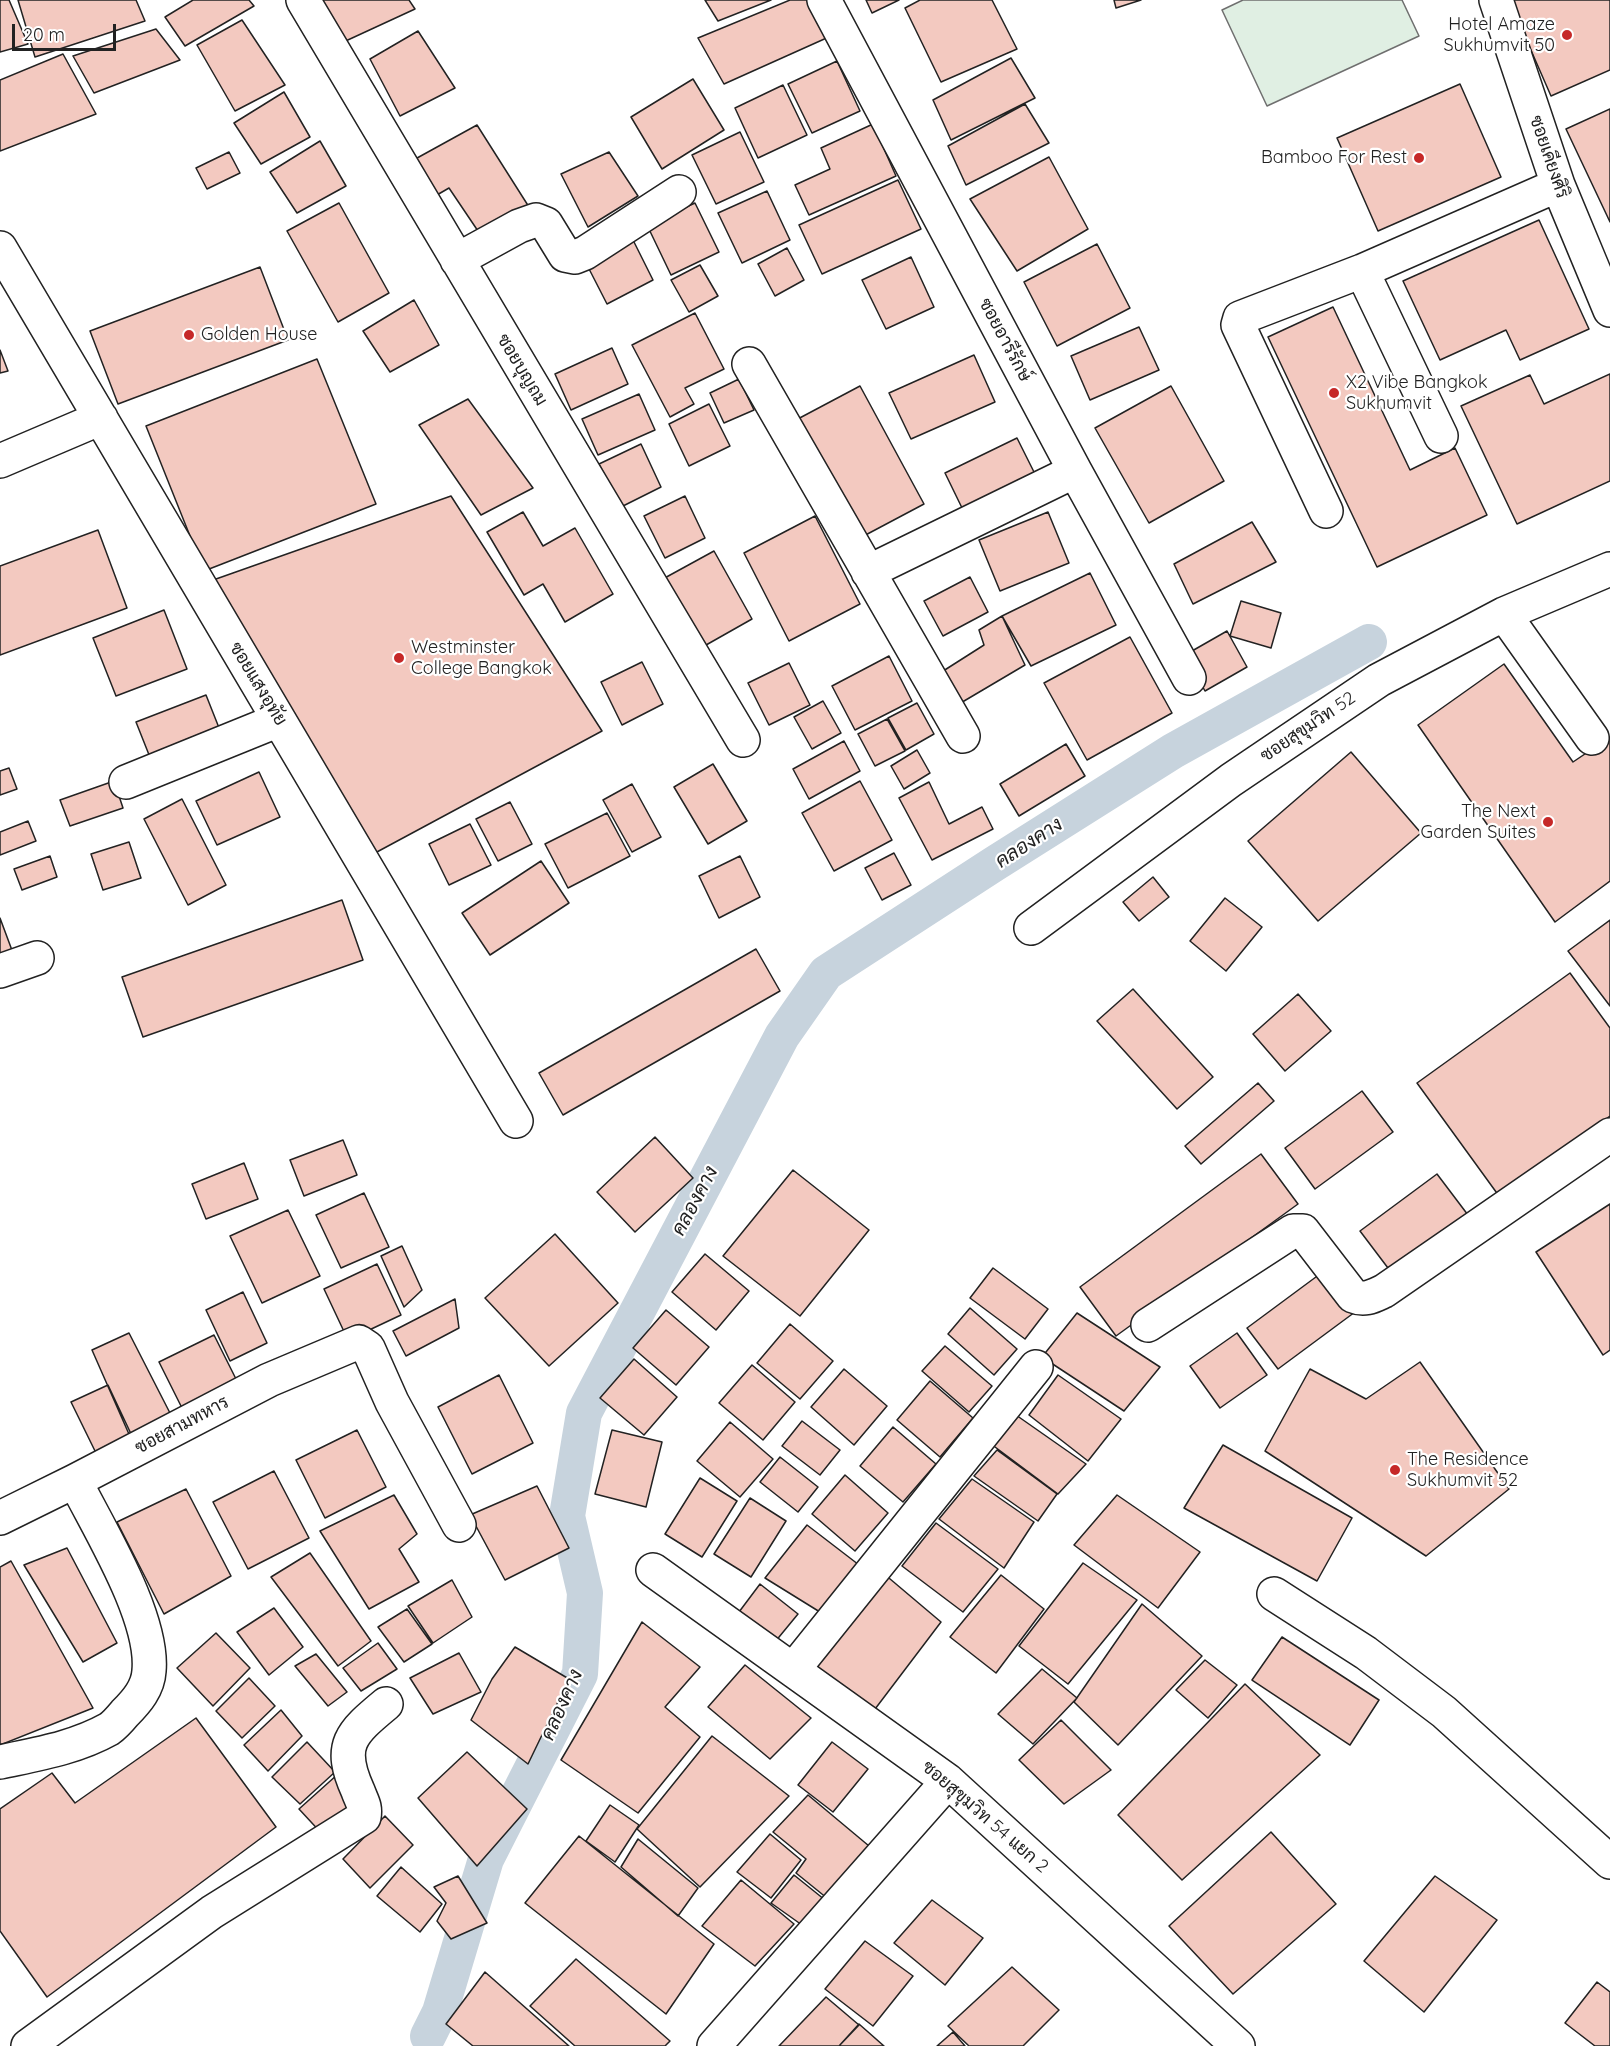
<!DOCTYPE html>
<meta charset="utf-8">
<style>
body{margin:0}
#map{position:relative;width:1610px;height:2046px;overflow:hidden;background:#fff;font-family:Quicksand,sans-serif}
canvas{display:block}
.scale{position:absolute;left:12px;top:24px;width:104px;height:27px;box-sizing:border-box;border:3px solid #222;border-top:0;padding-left:8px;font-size:18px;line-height:21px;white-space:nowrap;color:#222;-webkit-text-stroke:4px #fff;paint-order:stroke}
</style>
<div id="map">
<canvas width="1610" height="2046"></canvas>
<div class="scale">20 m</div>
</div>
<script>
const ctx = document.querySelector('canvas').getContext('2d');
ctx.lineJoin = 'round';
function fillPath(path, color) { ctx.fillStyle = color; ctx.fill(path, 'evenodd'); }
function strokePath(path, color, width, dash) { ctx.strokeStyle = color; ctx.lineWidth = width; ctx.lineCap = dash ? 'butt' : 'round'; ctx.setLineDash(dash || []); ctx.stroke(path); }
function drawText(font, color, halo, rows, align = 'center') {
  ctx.font = font + ' Quicksand,Sarabun,sans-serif'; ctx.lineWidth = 4.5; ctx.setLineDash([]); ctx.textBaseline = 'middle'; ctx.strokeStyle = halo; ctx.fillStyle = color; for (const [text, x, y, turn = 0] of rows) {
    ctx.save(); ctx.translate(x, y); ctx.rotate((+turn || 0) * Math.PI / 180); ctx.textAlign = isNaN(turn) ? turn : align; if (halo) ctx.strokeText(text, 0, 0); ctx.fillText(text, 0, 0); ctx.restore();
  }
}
const green = new Path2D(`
 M 1243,0 L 1402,0 L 1419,36 L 1267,106 L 1222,10 Z`);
const canal = new Path2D(`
 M 428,2036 L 440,2012 L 486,1859 L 580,1674 L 585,1593 L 567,1516 L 584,1413 L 782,1036 L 826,973 L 994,864 L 1173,751 L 1369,642`);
const building = new Path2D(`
 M 0,0 L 9,0 L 28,44 L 0,52 Z
 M 18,0 L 136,0 L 145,21 L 35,57 Z
 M 193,0 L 249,0 L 254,6 L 185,46 L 165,17 Z
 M 311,0 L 409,0 L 415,9 L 337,45 Z
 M 705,0 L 771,0 L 718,21 Z
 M 790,0 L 812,0 L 831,36 L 724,84 L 698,38 Z
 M 866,0 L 899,0 L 872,13 Z
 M 920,0 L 992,0 L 1017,49 L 941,82 L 905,8 Z
 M 1114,0 L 1141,0 L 1116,8 Z
 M 1509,0 L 1610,0 L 1610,70 L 1551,96 Z
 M 242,20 L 285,85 L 235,111 L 197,45 Z
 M 156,29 L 180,60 L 94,93 L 73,56 Z
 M 418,31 L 455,88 L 400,116 L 370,59 Z
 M 63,54 L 96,114 L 0,151 L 0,80 Z
 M 1011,58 L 1035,98 L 951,140 L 933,100 Z
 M 837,61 L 860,111 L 812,133 L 788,84 Z
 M 693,79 L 724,130 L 662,169 L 631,117 Z
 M 1460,84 L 1501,177 L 1378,231 L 1337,138 Z
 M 783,85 L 807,135 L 758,158 L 735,108 Z
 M 284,92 L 310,137 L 261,164 L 234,123 Z
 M 1025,104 L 1049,143 L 966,185 L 948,146 Z
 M 1610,109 L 1610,222 L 1566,129 Z
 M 873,124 L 896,176 L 809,215 L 795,185 L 830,169 L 821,148 Z
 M 477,125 L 529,207 L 480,234 L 449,188 L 430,199 L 408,163 Z
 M 740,132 L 764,182 L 716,204 L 692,155 Z
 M 320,141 L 346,186 L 297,213 L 270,172 Z
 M 229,152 L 240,173 L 207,189 L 196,168 Z
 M 609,152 L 638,196 L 588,227 L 561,174 Z
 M 1049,157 L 1088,229 L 1017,271 L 970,199 Z
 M 898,180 L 921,229 L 822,274 L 799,225 Z
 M 767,191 L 790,240 L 742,263 L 718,213 Z
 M 339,203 L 389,293 L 338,322 L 287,231 Z
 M 695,203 L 719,252 L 671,275 L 647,225 Z
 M 1539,220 L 1589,329 L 1520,360 L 1506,330 L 1440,360 L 1403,281 Z
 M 633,240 L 653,280 L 607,304 L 586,263 Z
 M 1097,244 L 1130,308 L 1057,346 L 1024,282 Z
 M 787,248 L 804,280 L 775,296 L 758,264 Z
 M 911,257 L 934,307 L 886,329 L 862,280 Z
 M 700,265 L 718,296 L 689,312 L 671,280 Z
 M 260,267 L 288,340 L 118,404 L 90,331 Z
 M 414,300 L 439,345 L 390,372 L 363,331 Z
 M 1333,307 L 1410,470 L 1455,448 L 1487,515 L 1377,567 L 1268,337 Z
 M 695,313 L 724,369 L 685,388 L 694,404 L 670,417 L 632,345 Z
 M 1139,327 L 1159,370 L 1090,400 L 1071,356 Z
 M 612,348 L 628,384 L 571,410 L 555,374 Z
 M 0,350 L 8,371 L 0,373 Z
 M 974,355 L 995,402 L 911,439 L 889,393 Z
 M 317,359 L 376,504 L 204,571 L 146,426 Z
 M 1610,374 L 1610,481 L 1517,524 L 1461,406 L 1530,375 L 1544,404 Z
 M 739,379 L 754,410 L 724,423 L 710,393 Z
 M 860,386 L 924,504 L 858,539 L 794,421 Z
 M 1171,386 L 1224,481 L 1149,523 L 1095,428 Z
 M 639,394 L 655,430 L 598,455 L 582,419 Z
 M 468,399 L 533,488 L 481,515 L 419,425 Z
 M 709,404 L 730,446 L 689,466 L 669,424 Z
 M 1017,438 L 1036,476 L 964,512 L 945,473 Z
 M 641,444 L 661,487 L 621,507 L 599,464 Z
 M 451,496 L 602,731 L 362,860 L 199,585 Z
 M 685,496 L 705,538 L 665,558 L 644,516 Z
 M 523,512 L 543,546 L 575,528 L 613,594 L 565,622 L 543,584 L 524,595 L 487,532 Z
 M 1048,512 L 1069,563 L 1000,591 L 979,540 Z
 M 815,516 L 860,604 L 789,641 L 744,553 Z
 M 1252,522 L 1276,562 L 1193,604 L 1174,564 Z
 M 98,530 L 127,608 L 0,655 L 0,566 Z
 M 714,551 L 752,619 L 699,649 L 661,580 Z
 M 1090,573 L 1116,625 L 1031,666 L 1002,616 Z
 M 970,577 L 988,612 L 943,636 L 924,601 Z
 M 1241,601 L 1281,613 L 1271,648 L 1230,636 Z
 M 164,610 L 187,669 L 116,696 L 93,638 Z
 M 1002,616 L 1025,665 L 959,704 L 940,673 L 984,645 L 979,630 Z
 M 1227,631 L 1247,667 L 1205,691 L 1185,655 Z
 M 1130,637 L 1172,713 L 1087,760 L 1044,683 Z
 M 889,656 L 912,701 L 855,730 L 832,686 Z
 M 642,662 L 663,704 L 622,725 L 601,682 Z
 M 789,663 L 810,705 L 769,725 L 748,683 Z
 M 1504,664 L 1573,762 L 1610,737 L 1610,881 L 1555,922 L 1418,725 Z
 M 206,695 L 229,753 L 159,780 L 136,722 Z
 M 823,701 L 841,733 L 812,749 L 794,717 Z
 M 917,703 L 934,734 L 906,750 L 888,718 Z
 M 887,719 L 905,751 L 875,766 L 858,734 Z
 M 844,741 L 860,771 L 809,799 L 793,769 Z
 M 1066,744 L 1085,776 L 1019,816 L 1000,784 Z
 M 917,750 L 930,773 L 904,789 L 891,766 Z
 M 1351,752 L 1421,833 L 1318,921 L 1248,841 Z
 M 713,764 L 747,821 L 708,844 L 674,787 Z
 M 9,768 L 17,789 L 0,795 L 0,771 Z
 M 259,772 L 280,817 L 217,845 L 196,801 Z
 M 114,781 L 123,808 L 70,826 L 60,800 Z
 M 860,781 L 892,840 L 834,871 L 802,813 Z
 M 929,782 L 949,824 L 982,807 L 993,829 L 932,860 L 899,798 Z
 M 632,784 L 661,837 L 632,852 L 603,800 Z
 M 182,799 L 226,885 L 188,905 L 144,819 Z
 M 510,802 L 532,844 L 498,861 L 476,819 Z
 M 607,813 L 630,856 L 568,888 L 545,844 Z
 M 28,821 L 36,841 L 0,855 L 0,832 Z
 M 470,824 L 491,865 L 449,885 L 429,844 Z
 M 129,842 L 141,878 L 103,890 L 91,854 Z
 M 894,853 L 911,885 L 882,900 L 865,868 Z
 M 50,856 L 57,877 L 22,890 L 14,869 Z
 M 740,856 L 760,897 L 719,918 L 699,876 Z
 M 541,861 L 569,903 L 490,955 L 462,913 Z
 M 1153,877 L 1169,897 L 1139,921 L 1123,902 Z
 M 1225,898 L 1262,927 L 1226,971 L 1190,941 Z
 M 342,900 L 363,960 L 143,1037 L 122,977 Z
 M 0,918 L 13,953 L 0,958 Z
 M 1610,920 L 1610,1006 L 1568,951 Z
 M 756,949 L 780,991 L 563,1115 L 539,1073 Z
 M 1570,973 L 1610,1028 L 1610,1116 L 1499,1196 L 1417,1083 Z
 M 1133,989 L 1213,1077 L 1177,1109 L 1097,1021 Z
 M 1298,994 L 1331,1031 L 1285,1071 L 1253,1034 Z
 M 1258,1083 L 1274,1101 L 1201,1164 L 1185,1146 Z
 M 1362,1091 L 1393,1132 L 1315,1189 L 1285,1148 Z
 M 655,1137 L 693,1178 L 635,1232 L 597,1192 Z
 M 343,1140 L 357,1175 L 304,1196 L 290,1160 Z
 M 1261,1154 L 1298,1204 L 1116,1336 L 1080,1287 Z
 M 244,1163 L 258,1199 L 206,1219 L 192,1184 Z
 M 793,1170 L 869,1230 L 800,1316 L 723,1256 Z
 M 1437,1174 L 1468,1215 L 1391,1272 L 1360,1231 Z
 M 364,1193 L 389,1247 L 341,1268 L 316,1215 Z
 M 1610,1204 L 1610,1350 L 1603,1355 L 1536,1252 Z
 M 288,1210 L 320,1276 L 262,1303 L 230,1236 Z
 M 555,1234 L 618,1303 L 549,1366 L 485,1298 Z
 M 402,1246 L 422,1290 L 404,1307 L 381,1256 Z
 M 705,1254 L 749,1291 L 716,1330 L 672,1292 Z
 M 377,1264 L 401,1315 L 348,1340 L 324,1289 Z
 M 993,1268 L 1048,1309 L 1025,1339 L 970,1298 Z
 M 1324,1271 L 1355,1312 L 1278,1369 L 1247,1328 Z
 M 243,1292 L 267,1343 L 230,1361 L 206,1310 Z
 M 455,1299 L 459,1328 L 406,1356 L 393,1331 Z
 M 970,1308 L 1017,1349 L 994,1375 L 948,1334 Z
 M 666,1310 L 709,1347 L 676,1385 L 633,1348 Z
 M 1077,1313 L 1160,1367 L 1124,1411 L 1042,1357 Z
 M 790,1324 L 833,1361 L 800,1399 L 757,1363 Z
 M 129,1333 L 171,1415 L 132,1441 L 92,1350 Z
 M 1237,1333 L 1267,1375 L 1220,1408 L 1190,1366 Z
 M 214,1335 L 238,1383 L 183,1410 L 159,1362 Z
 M 945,1346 L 992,1386 L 969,1412 L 922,1371 Z
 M 634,1359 L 677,1397 L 644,1435 L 600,1398 Z
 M 1420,1362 L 1509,1489 L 1426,1556 L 1265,1451 L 1310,1369 L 1366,1399 Z
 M 752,1365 L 795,1402 L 763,1440 L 719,1403 Z
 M 844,1369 L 887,1406 L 854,1445 L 811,1407 Z
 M 499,1375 L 533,1443 L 472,1474 L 438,1407 Z
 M 1058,1375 L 1121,1419 L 1088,1461 L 1029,1415 Z
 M 930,1381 L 973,1418 L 940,1457 L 897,1420 Z
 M 108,1385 L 132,1436 L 96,1453 L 71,1402 Z
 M 1016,1415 L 1086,1464 L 1058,1494 L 991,1444 Z
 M 802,1421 L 840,1450 L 820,1475 L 782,1446 Z
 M 730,1422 L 773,1459 L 740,1497 L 697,1461 Z
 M 893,1427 L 936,1464 L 903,1502 L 860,1466 Z
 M 357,1430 L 386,1487 L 325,1518 L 296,1460 Z
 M 612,1430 L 662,1442 L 646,1507 L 595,1494 Z
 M 1223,1445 L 1352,1518 L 1317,1581 L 1184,1508 Z
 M 997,1450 L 1057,1494 L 1038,1521 L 974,1476 Z
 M 780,1457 L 818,1487 L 798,1512 L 760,1482 Z
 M 274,1471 L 309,1538 L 248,1569 L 213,1502 Z
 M 845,1475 L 888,1513 L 855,1551 L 812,1514 Z
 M 700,1478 L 737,1501 L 702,1557 L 665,1534 Z
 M 972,1479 L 1034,1522 L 1004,1568 L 939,1519 Z
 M 537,1486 L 569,1548 L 505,1580 L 470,1515 Z
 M 186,1489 L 231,1576 L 164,1614 L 117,1522 Z
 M 394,1495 L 417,1534 L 399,1549 L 419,1582 L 369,1609 L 320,1531 Z
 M 1117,1495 L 1200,1552 L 1158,1608 L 1074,1545 Z
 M 750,1498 L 786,1521 L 751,1577 L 714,1554 Z
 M 936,1523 L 998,1569 L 963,1612 L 902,1566 Z
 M 807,1525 L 863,1568 L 828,1617 L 765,1578 Z
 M 67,1548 L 117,1643 L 83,1662 L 24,1565 Z
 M 310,1553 L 371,1641 L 338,1666 L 271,1577 Z
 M 11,1561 L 93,1708 L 0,1745 L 0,1567 Z
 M 1083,1563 L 1137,1600 L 1068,1684 L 1019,1646 Z
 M 883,1573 L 941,1622 L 869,1717 L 807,1670 Z
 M 1001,1575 L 1044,1609 L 996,1673 L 950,1637 Z
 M 452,1580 L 472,1617 L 433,1643 L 408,1606 Z
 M 760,1584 L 798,1614 L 770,1648 L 733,1620 Z
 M 1142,1604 L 1202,1656 L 1118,1745 L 1074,1702 Z
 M 274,1608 L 303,1647 L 269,1675 L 237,1632 Z
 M 407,1609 L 432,1644 L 404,1662 L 378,1627 Z
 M 642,1622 L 700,1667 L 665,1707 L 700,1737 L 638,1813 L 561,1760 Z
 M 216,1633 L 250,1668 L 213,1706 L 177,1668 Z
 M 1282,1637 L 1379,1700 L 1350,1745 L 1252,1680 Z
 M 378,1643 L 397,1669 L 361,1691 L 343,1668 Z
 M 515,1647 L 569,1679 L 528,1764 L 471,1720 L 492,1679 Z
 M 459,1653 L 481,1692 L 433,1714 L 410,1678 Z
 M 316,1654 L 347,1692 L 328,1706 L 295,1666 Z
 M 1205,1660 L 1237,1685 L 1208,1718 L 1176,1690 Z
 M 745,1665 L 811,1718 L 770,1759 L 708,1707 Z
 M 1042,1669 L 1077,1698 L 1033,1744 L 998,1714 Z
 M 249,1678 L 275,1706 L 242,1738 L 216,1711 Z
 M 1245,1684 L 1320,1755 L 1182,1880 L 1118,1815 Z
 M 281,1710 L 302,1736 L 268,1771 L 244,1745 Z
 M 196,1718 L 276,1827 L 47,1997 L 0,1931 L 0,1809 L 52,1773 L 75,1803 Z
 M 1061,1720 L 1111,1770 L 1064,1804 L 1019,1760 Z
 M 712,1736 L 789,1796 L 700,1887 L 637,1829 Z
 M 307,1742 L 335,1772 L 300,1804 L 272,1777 Z
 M 832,1742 L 868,1769 L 833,1812 L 798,1785 Z
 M 467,1752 L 527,1809 L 477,1866 L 418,1798 Z
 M 338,1774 L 364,1802 L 324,1836 L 299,1809 Z
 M 808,1795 L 875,1851 L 833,1903 L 796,1873 L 806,1859 L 773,1832 Z
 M 610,1805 L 639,1825 L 615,1862 L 586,1841 Z
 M 385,1816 L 413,1845 L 370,1888 L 343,1859 Z
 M 1271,1832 L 1336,1904 L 1233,1994 L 1169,1926 Z
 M 770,1834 L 801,1860 L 771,1898 L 737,1872 Z
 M 579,1836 L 714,1944 L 666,2014 L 525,1903 Z
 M 638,1839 L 698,1888 L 678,1916 L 621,1867 Z
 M 401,1867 L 442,1904 L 420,1932 L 377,1896 Z
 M 794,1875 L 830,1904 L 809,1930 L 771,1903 Z
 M 458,1876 L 487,1923 L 451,1939 L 437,1921 L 446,1903 L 434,1887 Z
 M 1435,1876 L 1497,1920 L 1424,2012 L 1364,1961 Z
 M 741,1880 L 794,1924 L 755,1966 L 702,1926 Z
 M 932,1900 L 983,1938 L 945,1985 L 894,1943 Z
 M 865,1941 L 913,1976 L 873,2026 L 825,1989 Z
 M 576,1959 L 670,2041 L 665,2046 L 575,2046 L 530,2006 Z
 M 1012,1967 L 1059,2010 L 1023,2046 L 969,2046 L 948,2026 Z
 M 485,1972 L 569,2046 L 473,2046 L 446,2024 Z
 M 1597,1982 L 1610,1992 L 1610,2046 L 1595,2046 L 1565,2023 Z
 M 826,1997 L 859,2025 L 839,2046 L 779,2046 Z
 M 859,2024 L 884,2046 L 839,2046 Z
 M 953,2032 L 965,2046 L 937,2046 Z`);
const minor = new Path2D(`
 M 303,0 L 743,740
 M 824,0 L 1075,471 L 1189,678
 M 1496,0 L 1558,185 L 1610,310
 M 0,248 L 516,1121
 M 457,260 L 519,226 L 536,220 L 546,224 L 565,255 L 575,257 L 585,253 L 679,192
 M 1362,271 L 1441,436
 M 749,364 L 963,736
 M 0,461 L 101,418
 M 1326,511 L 1238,325 L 1240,318 L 1362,271 L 1558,185
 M 868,572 L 1075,471
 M 1504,614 L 1592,738
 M 126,782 L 279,720
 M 1031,928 L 1231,780 L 1379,680 L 1504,614 L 1610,569
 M 0,971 L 37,958
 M 1148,1325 L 1293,1231 L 1303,1231 L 1353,1296 C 1365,1301 1373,1296 1384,1291 L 1610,1135
 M 0,1518 L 75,1481 L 269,1380 L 359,1342 L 368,1348 L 392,1402 L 459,1525
 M 653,1570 L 948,1781 L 1238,2046
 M 1274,1594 L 1366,1653 L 1444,1712 L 1610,1862
 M 793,1670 L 1036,1367
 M 0,1762 C 37,1754 75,1748 109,1729 C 115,1725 120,1719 125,1713 C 137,1701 148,1688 149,1671 C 154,1617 99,1529 75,1481
 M 28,2046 L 212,1912 L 364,1817 C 366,1806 362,1802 358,1791 C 337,1745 351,1733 386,1704
 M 714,2046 L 948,1781`);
const markers = [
 [1567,35,6,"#c62828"],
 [1419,158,6,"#c62828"],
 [189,335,6,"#c62828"],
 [1334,393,6,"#c62828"],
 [399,658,6,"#c62828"],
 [1548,822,6,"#c62828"],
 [1395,1470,6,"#c62828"]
];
const poiNames = [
 ["Hotel Amaze",1555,25,"right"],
 ["Sukhumvit 50",1555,46,"right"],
 ["Bamboo For Rest",1407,158,"right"],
 ["Golden House",201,335],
 ["X2 Vibe Bangkok",1346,383],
 ["Sukhumvit",1346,404],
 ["Westminster",411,648],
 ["College Bangkok",411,669],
 ["The Next",1536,812,"right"],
 ["Garden Suites",1536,833,"right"],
 ["The Residence",1407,1460],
 ["Sukhumvit 52",1407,1481]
];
const streetNames = [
 ["ซอยเคียงศิริ",1549,157,71],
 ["ซอยอารีรักษ์",1005,340,62],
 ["ซอยบุญถม",522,370,59],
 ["ซอยแสงอุทัย",258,684,59],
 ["ซอยสุขุมวิท 52",1308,727,-34],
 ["ซอยสามทหาร",182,1425,-28],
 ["ซอยสุขุมวิท 54 แยก 2",985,1817,41]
];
const waterNames = [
 ["คลองคาง",1029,843,-33],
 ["คลองคาง",695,1201,-62],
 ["คลองคาง",562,1705,-66]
];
fillPath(green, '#e0efe3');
strokePath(green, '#6f6f6f', 1.5);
strokePath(canal, '#c7d3dd', 36);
fillPath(building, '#f3c9c0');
strokePath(building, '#222', 1.5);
strokePath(minor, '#222', 36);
strokePath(minor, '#fff', 33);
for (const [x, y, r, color] of markers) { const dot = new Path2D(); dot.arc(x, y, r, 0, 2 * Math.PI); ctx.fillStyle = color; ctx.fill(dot); strokePath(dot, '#fff', 2); }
drawText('18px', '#222', '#fff', poiNames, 'left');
drawText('18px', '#222', '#fff', streetNames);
drawText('italic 20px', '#222', '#fff', waterNames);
</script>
